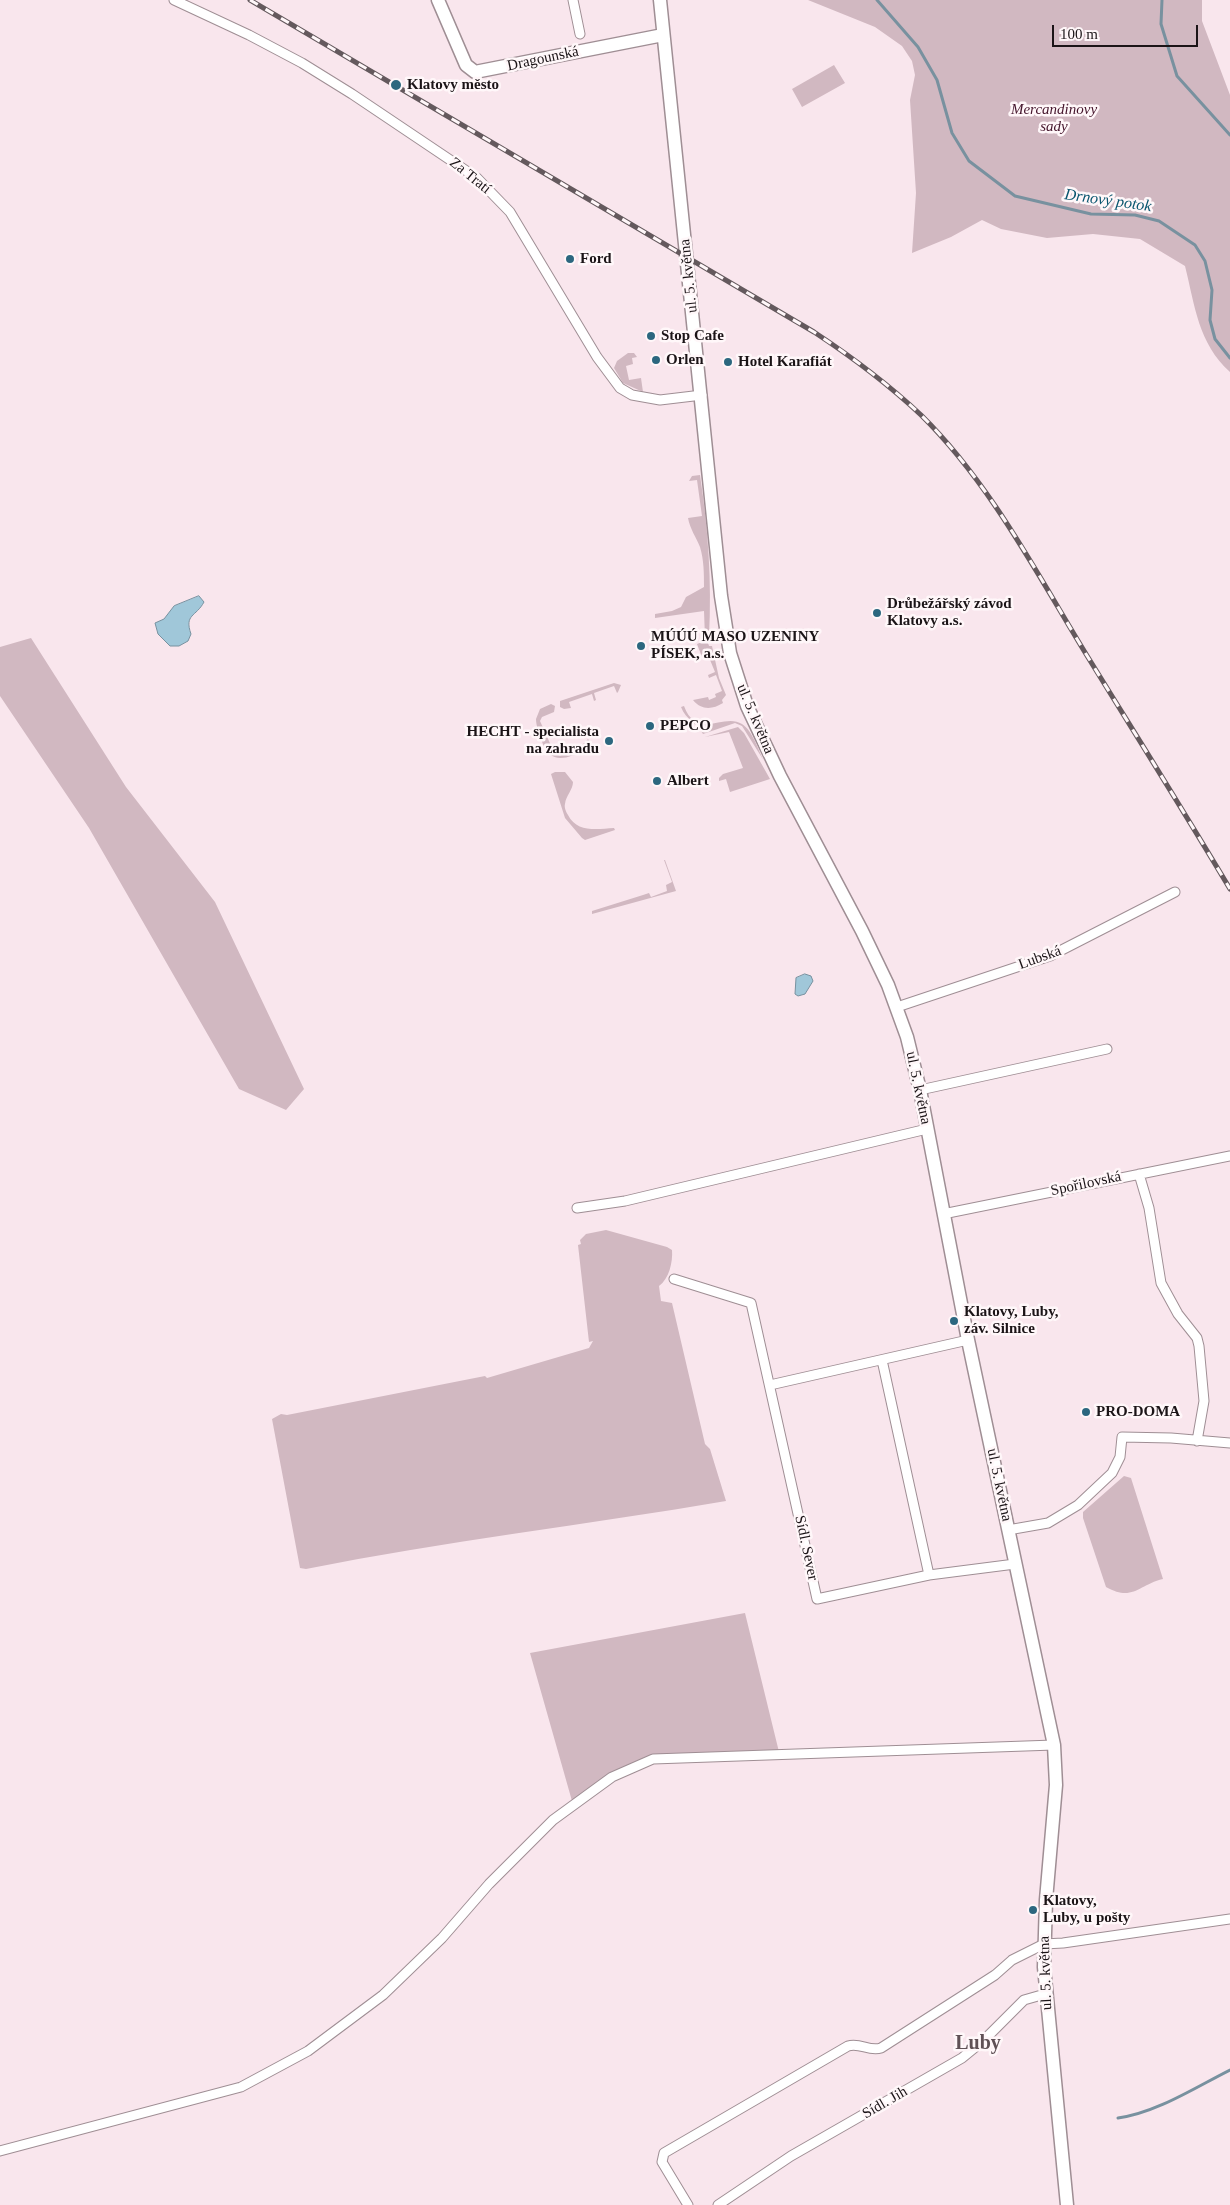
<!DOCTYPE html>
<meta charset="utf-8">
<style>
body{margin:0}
#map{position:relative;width:1230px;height:2205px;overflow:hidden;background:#f9e6ed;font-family:Georgia,serif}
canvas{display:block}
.scale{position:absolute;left:1052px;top:25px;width:146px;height:22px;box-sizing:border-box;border:2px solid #1b1417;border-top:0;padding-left:6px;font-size:15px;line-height:18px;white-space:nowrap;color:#1b1417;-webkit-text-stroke:4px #fff7f9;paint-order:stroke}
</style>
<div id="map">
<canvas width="1230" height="2205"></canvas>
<div class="scale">100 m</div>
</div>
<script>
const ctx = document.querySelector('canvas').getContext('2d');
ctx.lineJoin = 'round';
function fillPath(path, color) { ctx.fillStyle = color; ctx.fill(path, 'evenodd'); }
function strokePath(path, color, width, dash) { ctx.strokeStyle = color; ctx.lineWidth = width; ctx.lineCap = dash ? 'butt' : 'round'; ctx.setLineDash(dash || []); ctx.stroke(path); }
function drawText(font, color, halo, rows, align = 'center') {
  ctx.font = font + ' Georgia,serif'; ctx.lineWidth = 5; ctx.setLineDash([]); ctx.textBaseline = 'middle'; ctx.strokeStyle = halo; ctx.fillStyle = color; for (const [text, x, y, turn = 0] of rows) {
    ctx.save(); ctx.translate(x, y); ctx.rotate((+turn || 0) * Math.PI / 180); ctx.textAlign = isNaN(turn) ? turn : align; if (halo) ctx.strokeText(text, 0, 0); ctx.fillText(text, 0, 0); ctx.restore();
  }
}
const green = new Path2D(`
 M 808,0 L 1202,0 L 1202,21 L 1230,95 L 1230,372 C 1198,343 1195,306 1185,266 L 1140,239 L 1093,234 L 1047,238 L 1001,229 L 982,220 L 951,237 L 912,253 L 916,193 L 910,100 L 915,75 L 912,61 L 902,46 L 875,27 Z
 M 834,65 L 845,83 L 802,107 L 792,89 Z
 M 628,353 L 634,353 L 637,357 L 632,358 L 633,364 L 626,366 L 629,380 L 641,378 L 643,392 L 623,383 L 614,368 L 617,361 Z
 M 700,475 C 708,528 712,582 709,636 L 705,638 L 704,611 L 655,618 L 655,614 L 672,611 L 681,607 L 686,597 L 704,587 C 704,574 704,560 700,547 C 696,537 690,529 688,518 L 702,516 L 697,480 L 689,481 L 692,476 Z
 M 31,638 L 126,787 L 215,902 L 304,1089 L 286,1110 L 239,1089 L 89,828 L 0,696 L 0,647 Z
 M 707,640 L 709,646 L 712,646 L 719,678 L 726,695 L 722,700 L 723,703 C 712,710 701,710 693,700 L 708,697 L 709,700 L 716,697 L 715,694 L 722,691 L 716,675 L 709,678 L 708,675 L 715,672 L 708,655 L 702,657 L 697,644 Z
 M 614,683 L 621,685 L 618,692 L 617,693 L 614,686 L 594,693 L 596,700 L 594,701 L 592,694 L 569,702 L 571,708 L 564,709 L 560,707 L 560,701 Z
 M 551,704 L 555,706 L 554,712 L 542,717 L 540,721 L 553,750 C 564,761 580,748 588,739 L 591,743 L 586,745 L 587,750 C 565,759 550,766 541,739 C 539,732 536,726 536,719 L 540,709 Z
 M 684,706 C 697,741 724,712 742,724 C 753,731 758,750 764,761 L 742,726 L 735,723 L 703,734 C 697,723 686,720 681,707 Z
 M 738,727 L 744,733 L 770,779 L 730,792 L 726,779 L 719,781 L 719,778 L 723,774 L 743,768 L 729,732 L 705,737 Z
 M 555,772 L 565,772 L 573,782 C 573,790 566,795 565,804 C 564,807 566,812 568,815 C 577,833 597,829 614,828 L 615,830 L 585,840 L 582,838 L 565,818 L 551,774 Z
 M 664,860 L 665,860 L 676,891 L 592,914 L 592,911 L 643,895 L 649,893 L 651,897 L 667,891 L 666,885 L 672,882 Z
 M 606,1230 L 667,1247 L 672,1250 C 673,1262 669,1279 659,1286 L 661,1301 L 672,1303 L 705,1444 L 710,1449 L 726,1501 C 586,1525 445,1541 306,1569 L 300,1568 L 272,1419 L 281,1414 L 287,1415 L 485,1376 L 487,1378 L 589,1348 L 593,1341 L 589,1342 L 578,1245 L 581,1244 L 580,1240 L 586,1234 Z
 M 1124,1476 L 1131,1478 L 1163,1579 C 1138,1585 1133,1602 1106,1587 L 1083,1518 L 1083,1512 Z
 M 745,1613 L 779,1752 L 675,1754 L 626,1767 L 601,1779 L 572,1801 L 530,1653 Z`);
const water = new Path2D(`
 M 199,596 L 204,602 C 196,617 184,614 191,634 L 188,641 L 179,646 L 170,646 L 158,634 L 155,623 L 164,619 L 174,606 Z
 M 805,974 L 811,976 L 813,981 L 805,994 L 798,996 L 795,994 L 796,978 Z`);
const stream = new Path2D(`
 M 877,0 L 918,47 L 937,80 L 952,133 L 969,161 L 1015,196 L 1091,214 L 1135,215 L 1159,221 L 1195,245 L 1205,261 L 1212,290 L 1210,320 L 1215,339 L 1230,358
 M 1162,0 L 1161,24 L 1177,76 L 1230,135
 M 1118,2118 C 1156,2113 1196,2087 1230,2070`);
const street = new Path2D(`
 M 174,0 L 249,35 L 302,63 L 352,94 L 477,178 L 510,212 L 597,357 L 620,388 L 632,395 L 660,400 L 702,395
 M 573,0 L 580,34
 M 897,1007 L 1050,956 L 1175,892
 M 920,1090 L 1107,1049
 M 1139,1174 L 1149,1208 L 1161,1283 L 1178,1314 L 1197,1338 L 1199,1346 L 1204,1401 L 1197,1441
 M 577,1208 L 625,1201 L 927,1129
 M 943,1214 L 1230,1156
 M 674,1279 L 751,1303 L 817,1599 L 929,1575 L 1015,1564
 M 882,1360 L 929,1575
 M 770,1385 L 968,1340
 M 1008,1530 L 1048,1523 L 1078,1505 L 1112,1473 L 1120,1457 L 1122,1437 L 1171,1438 L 1230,1443
 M 0,2151 L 241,2087 L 308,2051 L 383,1995 L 442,1938 L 489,1884 L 553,1820 L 612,1777 L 653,1759 L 1054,1745
 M 688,2205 L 662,2162 L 664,2153 L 848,2046 C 860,2042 869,2052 881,2048 L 995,1975 L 1012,1960 L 1044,1944 L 1063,1943 L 1230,1919
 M 718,2205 L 791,2156 L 962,2058 L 984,2040 L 1024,2000 L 1045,1994`);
const secondary = new Path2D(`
 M 438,0 L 466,65 L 475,72 L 663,35
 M 660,0 L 721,596 L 730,653 L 747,706 L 780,776 L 862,931 L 888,985 L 907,1037 L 920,1090 L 968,1340 L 1054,1745 L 1056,1785 L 1046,1900 L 1044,1967 L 1067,2205`);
const rail = new Path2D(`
 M 250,0 L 814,332 C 852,357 888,384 921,415 C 990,483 1036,572 1086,654 C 1134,732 1183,810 1230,889`);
const markers = [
 [396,85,6,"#2c677f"],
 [570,259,5,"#2c677f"],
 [651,336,5,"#2c677f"],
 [656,360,5,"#2c677f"],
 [728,362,5,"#2c677f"],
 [877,613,5,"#2c677f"],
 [641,646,5,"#2c677f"],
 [650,726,5,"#2c677f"],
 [609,741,5,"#2c677f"],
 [657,781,5,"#2c677f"],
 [954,1321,5,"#2c677f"],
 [1086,1412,5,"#2c677f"],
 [1033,1910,5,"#2c677f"]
];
const streetNames = [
 ["Dragounská",543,59,-12],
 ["Za Tratí",470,176,39],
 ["ul. 5. května",689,276,-96],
 ["ul. 5. května",755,719,67],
 ["Lubská",1040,958,-20],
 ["ul. 5. května",918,1088,78],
 ["Spořilovská",1086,1184,-12],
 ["ul. 5. května",999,1485,78],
 ["Sídl. Sever",806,1548,78],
 ["ul. 5. května",1046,1973,-92],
 ["Sídl. Jih",885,2103,-30]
];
const poiNames = [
 ["Klatovy město",407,85],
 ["Ford",580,259],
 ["Stop Cafe",661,336],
 ["Orlen",666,360],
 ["Hotel Karafiát",738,362],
 ["Drůbežářský závod",887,604],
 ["Klatovy a.s.",887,621],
 ["MÚÚÚ MASO UZENINY",651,637],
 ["PÍSEK, a.s.",651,654],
 ["PEPCO",660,726],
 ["HECHT - specialista",599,732,"right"],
 ["na zahradu",599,749,"right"],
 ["Albert",667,781],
 ["Klatovy, Luby,",964,1312],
 ["záv. Silnice",964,1329],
 ["PRO-DOMA",1096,1412],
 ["Klatovy,",1043,1901],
 ["Luby, u pošty",1043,1918]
];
const parkNames = [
 ["Mercandinovy",1054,110],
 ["sady",1054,127]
];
const waterNames = [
 ["Drnový potok",1108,201,8]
];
const districtNames = [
 ["Luby",978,2044]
];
fillPath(green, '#d1b8c1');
fillPath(water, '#a0c7d9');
strokePath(water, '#78919f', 1);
strokePath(stream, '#78919f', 3);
strokePath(street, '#9f8e94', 11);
strokePath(secondary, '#9f8e94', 15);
strokePath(street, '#fff', 9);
strokePath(secondary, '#fff', 12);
strokePath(rail, '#64595d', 5);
strokePath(rail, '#fff7f9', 3, [9]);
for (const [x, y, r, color] of markers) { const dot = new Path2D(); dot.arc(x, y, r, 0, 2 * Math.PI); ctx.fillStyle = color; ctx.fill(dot); strokePath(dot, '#fff7f9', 2); }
drawText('15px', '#1b1417', '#fff7f9', streetNames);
drawText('bold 15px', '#1b1417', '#fff7f9', poiNames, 'left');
drawText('italic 15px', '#45152c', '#fff7f9', parkNames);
drawText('italic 16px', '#0a566f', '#fff7f9', waterNames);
drawText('bold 20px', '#605156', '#fff7f9', districtNames);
</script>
